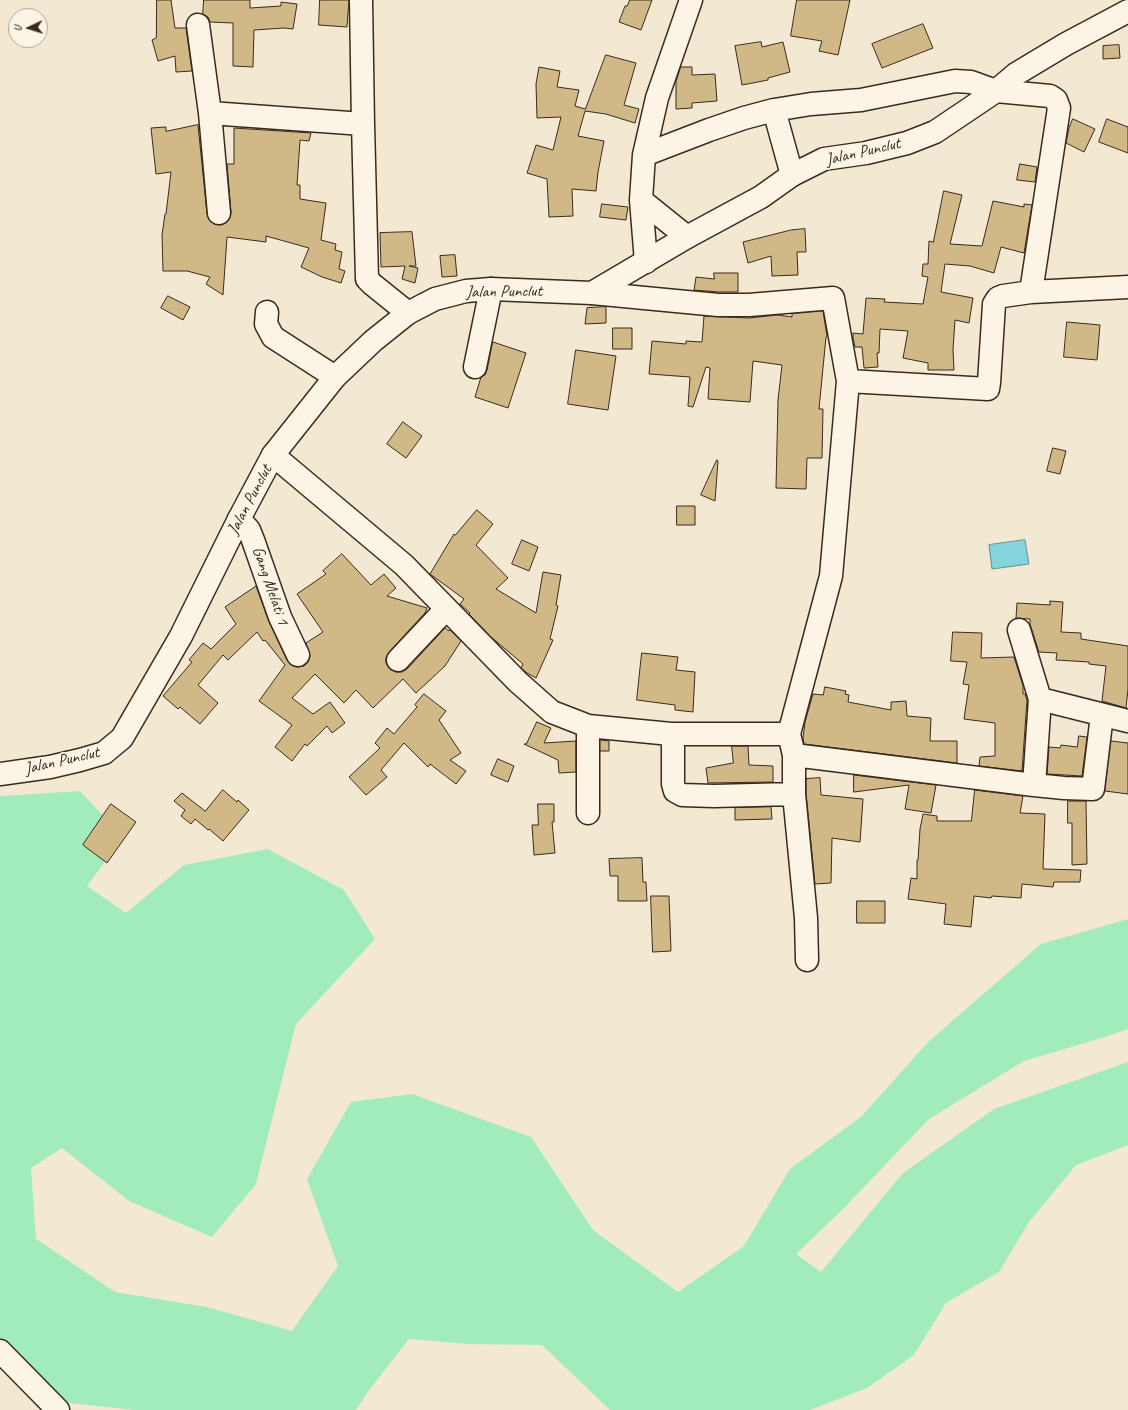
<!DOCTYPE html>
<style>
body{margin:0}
#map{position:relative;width:1128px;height:1410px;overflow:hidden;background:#f3e9d2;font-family:Caveat,sans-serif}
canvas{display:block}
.north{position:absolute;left:8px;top:8px;width:40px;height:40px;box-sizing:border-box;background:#fcf5e5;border:1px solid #afa495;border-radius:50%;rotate:266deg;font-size:11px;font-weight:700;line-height:16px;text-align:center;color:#3b2a1e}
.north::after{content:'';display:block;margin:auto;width:14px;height:18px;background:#3b2a1e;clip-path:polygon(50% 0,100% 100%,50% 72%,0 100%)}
</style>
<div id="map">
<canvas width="1128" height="1410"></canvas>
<div class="north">U</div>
</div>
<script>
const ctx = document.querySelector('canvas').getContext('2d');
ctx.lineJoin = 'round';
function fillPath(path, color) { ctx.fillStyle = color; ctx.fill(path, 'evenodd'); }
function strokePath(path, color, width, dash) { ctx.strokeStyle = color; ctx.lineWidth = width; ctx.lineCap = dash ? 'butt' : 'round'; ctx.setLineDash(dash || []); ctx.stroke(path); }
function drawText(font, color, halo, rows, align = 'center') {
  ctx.font = font + ' Caveat,sans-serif'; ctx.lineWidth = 3.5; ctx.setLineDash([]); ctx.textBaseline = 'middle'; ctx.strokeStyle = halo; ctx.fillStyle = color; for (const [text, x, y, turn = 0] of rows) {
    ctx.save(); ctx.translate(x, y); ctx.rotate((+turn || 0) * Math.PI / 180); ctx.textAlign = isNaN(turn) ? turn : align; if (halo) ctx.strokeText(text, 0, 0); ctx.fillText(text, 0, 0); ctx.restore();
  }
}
const green = new Path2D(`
 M 80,791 L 123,837 L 87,886 L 126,913 L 184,865 L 268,849 L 344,890 L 375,939 L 296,1024 L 256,1184 L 212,1237 L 129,1201 L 62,1148 L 31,1168 L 36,1239 L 115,1292 L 207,1307 L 292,1331 L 338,1266 L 307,1179 L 351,1102 L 412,1094 L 531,1137 L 593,1230 L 678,1292 L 744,1246 L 790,1169 L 862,1116 L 928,1042 L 1041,944 L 1128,919 L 1128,1029 L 1105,1037 L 1024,1061 L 929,1119 L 843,1209 L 796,1254 L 821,1272 L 903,1173 L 994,1109 L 1128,1062 L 1128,1145 L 1076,1165 L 1029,1222 L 999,1272 L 946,1303 L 914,1355 L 867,1388 L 810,1410 L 610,1410 L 542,1345 L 468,1344 L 409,1339 L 367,1393 L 356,1410 L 134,1410 L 32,1399 L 0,1364 L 0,796 Z`);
const water = new Path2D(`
 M 1025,540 L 1029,564 L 992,569 L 989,545 Z`);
const building = new Path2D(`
 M 157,0 L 171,0 L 175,28 L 186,28 L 192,71 L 176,72 L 175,56 L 158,61 L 152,40 L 156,38 Z
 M 204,0 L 250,0 L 250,8 L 281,6 L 281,2 L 297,4 L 293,29 L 284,28 L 254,30 L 253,67 L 233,66 L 233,23 L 210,22 L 208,17 L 203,14 Z
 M 320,0 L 349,0 L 347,27 L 319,25 Z
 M 630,0 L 652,0 L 641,30 L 619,22 L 625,6 L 627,6 Z
 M 797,0 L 850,0 L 838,55 L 819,51 L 822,41 L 791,36 Z
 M 923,24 L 933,48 L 882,68 L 872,44 Z
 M 761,42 L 762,47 L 783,42 L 790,72 L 768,78 L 768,80 L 742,85 L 735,46 Z
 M 1119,45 L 1120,58 L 1103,59 L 1103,46 Z
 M 606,55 L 636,63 L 624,105 L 639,109 L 635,123 L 606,114 L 585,111 L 578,136 L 604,141 L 598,172 L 596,191 L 572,189 L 573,216 L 549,217 L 547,179 L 527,173 L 536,145 L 553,150 L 561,117 L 537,118 L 536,84 L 539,67 L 560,71 L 557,87 L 579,90 L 575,106 L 585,109 Z
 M 681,67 L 692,67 L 692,75 L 715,74 L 717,101 L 692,103 L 692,108 L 676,109 L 676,82 Z
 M 1073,119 L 1095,129 L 1084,152 L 1066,143 L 1069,128 Z
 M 1107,119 L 1128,127 L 1128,153 L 1099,142 Z
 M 198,125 L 207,214 L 209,220 L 214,224 L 220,225 L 226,223 L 230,218 L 231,212 L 227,164 L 234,164 L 234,128 L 311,133 L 309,141 L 300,140 L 297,185 L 300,185 L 300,199 L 326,203 L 321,240 L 336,244 L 335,250 L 342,252 L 339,269 L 345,271 L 341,283 L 322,277 L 301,267 L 309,248 L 266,236 L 266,242 L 227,237 L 223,295 L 206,284 L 210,277 L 187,271 L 163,271 L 162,235 L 165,214 L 166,214 L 171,172 L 156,174 L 151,128 L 166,127 L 166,131 Z
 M 1020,164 L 1037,167 L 1035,182 L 1017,180 Z
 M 944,191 L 962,195 L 950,244 L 982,246 L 993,201 L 1024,207 L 1024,204 L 1032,205 L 1024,253 L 1001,247 L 994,273 L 970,266 L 945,264 L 941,292 L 973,298 L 969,323 L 955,320 L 953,350 L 954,370 L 928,370 L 928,363 L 903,358 L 908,331 L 880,329 L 879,353 L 877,353 L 878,367 L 864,368 L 862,347 L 855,347 L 853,338 L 853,333 L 863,334 L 866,298 L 885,299 L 884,302 L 923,304 L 928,277 L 922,276 L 923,264 L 928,264 L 929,241 L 933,242 Z
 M 602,204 L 628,207 L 626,220 L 600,217 Z
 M 805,229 L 806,252 L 797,252 L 798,275 L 772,276 L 771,256 L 748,263 L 743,242 L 791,230 Z
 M 412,232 L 416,266 L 409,266 L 418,268 L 415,283 L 402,279 L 405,266 L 381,267 L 380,233 Z
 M 455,255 L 457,276 L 442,277 L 440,256 Z
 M 714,273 L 738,273 L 738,292 L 719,292 L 694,290 L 696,277 L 714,279 Z
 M 168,296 L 190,307 L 183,320 L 161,308 Z
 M 606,307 L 606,323 L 585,324 L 587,308 Z
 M 823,311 L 827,336 L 826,337 L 819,409 L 823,409 L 822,458 L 807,458 L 806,489 L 776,488 L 778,400 L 782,365 L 753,361 L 750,402 L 708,399 L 710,368 L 706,367 L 693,407 L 688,406 L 690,377 L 649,374 L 652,341 L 686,344 L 686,341 L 702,342 L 704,316 L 749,318 L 778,315 L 792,317 L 792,314 Z
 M 1067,322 L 1100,325 L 1097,360 L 1064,357 Z
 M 613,328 L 632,328 L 632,349 L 613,349 Z
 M 493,342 L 526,353 L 508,408 L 475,397 L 481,377 L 485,375 L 487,370 Z
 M 576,350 L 616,356 L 608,410 L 568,404 Z
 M 403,422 L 422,436 L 406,458 L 387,444 Z
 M 1053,448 L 1066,451 L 1060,474 L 1047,471 Z
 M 717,460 L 718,461 L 715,501 L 701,495 Z
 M 677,506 L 695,506 L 695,525 L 677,525 Z
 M 477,510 L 493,524 L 476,545 L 508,578 L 496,589 L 536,613 L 543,572 L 561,575 L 556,605 L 558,606 L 550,639 L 553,640 L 536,678 L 527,673 L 521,668 L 523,664 L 491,637 L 469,614 L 470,613 L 460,604 L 464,599 L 430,574 L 454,534 L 455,535 Z
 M 522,540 L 538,547 L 529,571 L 512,564 Z
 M 342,554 L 371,585 L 384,574 L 396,588 L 387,596 L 427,608 L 425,613 L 389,652 L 386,658 L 386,663 L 390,669 L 396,672 L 402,672 L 407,669 L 445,628 L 449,631 L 450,630 L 461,641 L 445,666 L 416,693 L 403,679 L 373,708 L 356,690 L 344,703 L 315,674 L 292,698 L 313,714 L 330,702 L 345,723 L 332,733 L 327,726 L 307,746 L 305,744 L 292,761 L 275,747 L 292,725 L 259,701 L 285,665 L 265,640 L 263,641 L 257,632 L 228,660 L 223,655 L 198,685 L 218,703 L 200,724 L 180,707 L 178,709 L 163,696 L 192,662 L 189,660 L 203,643 L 211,649 L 236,624 L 225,607 L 256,586 L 269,622 L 287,660 L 291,665 L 297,667 L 304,666 L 308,662 L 310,656 L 306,643 L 323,632 L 297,594 L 326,574 L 323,571 Z
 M 1050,601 L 1063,602 L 1061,632 L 1081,633 L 1081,639 L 1128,646 L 1128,689 L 1126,708 L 1102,701 L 1106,666 L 1089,664 L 1089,662 L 1056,660 L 1057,653 L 1039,652 L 1030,624 L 1030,619 L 1016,618 L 1017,603 L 1050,605 Z
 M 953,632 L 982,633 L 981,658 L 1014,657 L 1023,686 L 1023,694 L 1025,694 L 1027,700 L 1022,771 L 979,766 L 980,757 L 995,756 L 995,723 L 964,719 L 969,685 L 963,684 L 967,662 L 951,661 Z
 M 642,653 L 678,657 L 676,670 L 695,672 L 693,712 L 675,710 L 675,705 L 637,700 Z
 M 825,687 L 846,691 L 845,694 L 849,695 L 848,702 L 891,710 L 891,702 L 906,701 L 907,716 L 931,718 L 930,741 L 957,741 L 957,763 L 804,744 L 803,738 L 805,722 L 813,694 L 823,695 Z
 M 424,694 L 446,711 L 439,720 L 461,753 L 450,760 L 466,771 L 456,784 L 430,764 L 428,767 L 404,743 L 381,770 L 387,777 L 366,795 L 349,777 L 380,748 L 375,743 L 387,728 L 394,734 L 417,707 L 415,705 Z
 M 537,722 L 551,728 L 544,743 L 576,741 L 576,772 L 559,773 L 558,760 L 524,744 L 526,744 Z
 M 1079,736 L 1087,737 L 1082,776 L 1047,774 L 1049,747 L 1060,748 L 1061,745 L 1077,747 Z
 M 600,740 L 609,741 L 609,751 L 600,751 Z
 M 1111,741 L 1128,743 L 1128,794 L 1105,791 Z
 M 732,746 L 748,746 L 749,765 L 773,766 L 773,782 L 708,783 L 706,768 L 733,763 Z
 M 498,759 L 514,766 L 508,782 L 491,775 Z
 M 854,775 L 936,785 L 931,813 L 905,809 L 909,785 L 854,792 Z
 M 820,778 L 821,795 L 863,799 L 860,842 L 832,838 L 831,883 L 815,884 L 806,793 L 806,779 Z
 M 223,790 L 237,802 L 238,800 L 249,810 L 223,841 L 209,829 L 208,830 L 195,819 L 191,824 L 181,816 L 185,810 L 174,801 L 182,793 L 205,811 Z
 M 975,790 L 1023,796 L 1020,813 L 1045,814 L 1043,869 L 1081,870 L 1080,882 L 1054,882 L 1053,887 L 1022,884 L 1021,898 L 992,896 L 991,898 L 974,896 L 971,927 L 944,924 L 946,904 L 908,899 L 911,878 L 917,879 L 917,860 L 918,860 L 920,829 L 923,814 L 937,816 L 937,821 L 971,821 Z
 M 1068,801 L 1086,801 L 1087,864 L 1072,865 L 1072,823 L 1068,823 Z
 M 111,804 L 136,822 L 107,863 L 83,845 Z
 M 538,804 L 554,804 L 554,822 L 552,822 L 555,853 L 534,855 L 532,825 L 538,825 Z
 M 771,807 L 772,819 L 735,820 L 735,808 Z
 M 642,858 L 643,882 L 646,882 L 647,901 L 618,901 L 618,876 L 610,876 L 609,859 Z
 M 651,896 L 669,896 L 671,951 L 653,952 Z
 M 857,901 L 885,901 L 885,923 L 857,923 Z`);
const minor = new Path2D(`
 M 361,0 L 363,124
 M 198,25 L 210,113 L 219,213
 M 774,110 L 792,175
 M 210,113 L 363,124 L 367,279 L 372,284 L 408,313
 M 644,155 L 709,130 L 744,118 L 774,110 L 811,104 L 861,100 L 955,81 L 971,82 L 996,91 L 1050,96 L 1056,100 L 1059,108 L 1031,292
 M 641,200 L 687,237
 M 646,262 L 641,200 L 644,155 L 657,98 L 691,0
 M 267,312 L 266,324 L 273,337 L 335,377
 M 475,367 L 491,289
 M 848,381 L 988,389 L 989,383 L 994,304 L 998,298 L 1003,296 L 1031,292 L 1128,287
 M 273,455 L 404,565 L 518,682 L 552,712 L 588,726 L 671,734 L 789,734 L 831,576 L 848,381 L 833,298 L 749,305 L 718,305 L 592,293
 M 239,519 L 249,530 L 253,540 L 280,617 L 298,655
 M 1019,630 L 1040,699 L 1128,721
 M 398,660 L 446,609
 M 671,734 L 673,742 L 673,784 L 675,791 L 682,795 L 714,796 L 794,794
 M 789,734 L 794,755 L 1034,785 L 1064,788 L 1093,789 L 1102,715
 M 794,755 L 794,794 L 806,918 L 807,960
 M 1034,785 L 1040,699
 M 588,813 L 588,726
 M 0,1351 L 58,1410`);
const major = new Path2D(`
 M 0,774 L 50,767 L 80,760 L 104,753 L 122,738 L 181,636 L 239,519 L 273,455 L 335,377 L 373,341 L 408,313 L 435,299 L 466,291 L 491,289 L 592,293 L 687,237 L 761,197 L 792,175 L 824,159 L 866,153 L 907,143 L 935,132 L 996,91 L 1016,74 L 1066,44 L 1128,11`);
const streetNames = [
 ["Jalan Punclut",863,152,-13],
 ["Jalan Punclut",504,292,-1],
 ["Jalan Punclut",250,500,-62],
 ["Gang Melati 1",270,586,71],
 ["Jalan Punclut",62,761,-13]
];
fillPath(green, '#a2ecbb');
fillPath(water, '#83d4dd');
strokePath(water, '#669091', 1);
fillPath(building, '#d1b887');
strokePath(building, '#3b2a1e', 1);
strokePath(minor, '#3b2a1e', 25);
strokePath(major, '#3b2a1e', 25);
strokePath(minor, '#fcf5e5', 22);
strokePath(major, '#fcf5e5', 22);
drawText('17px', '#3b2a1e', '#fcf5e5', streetNames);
</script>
